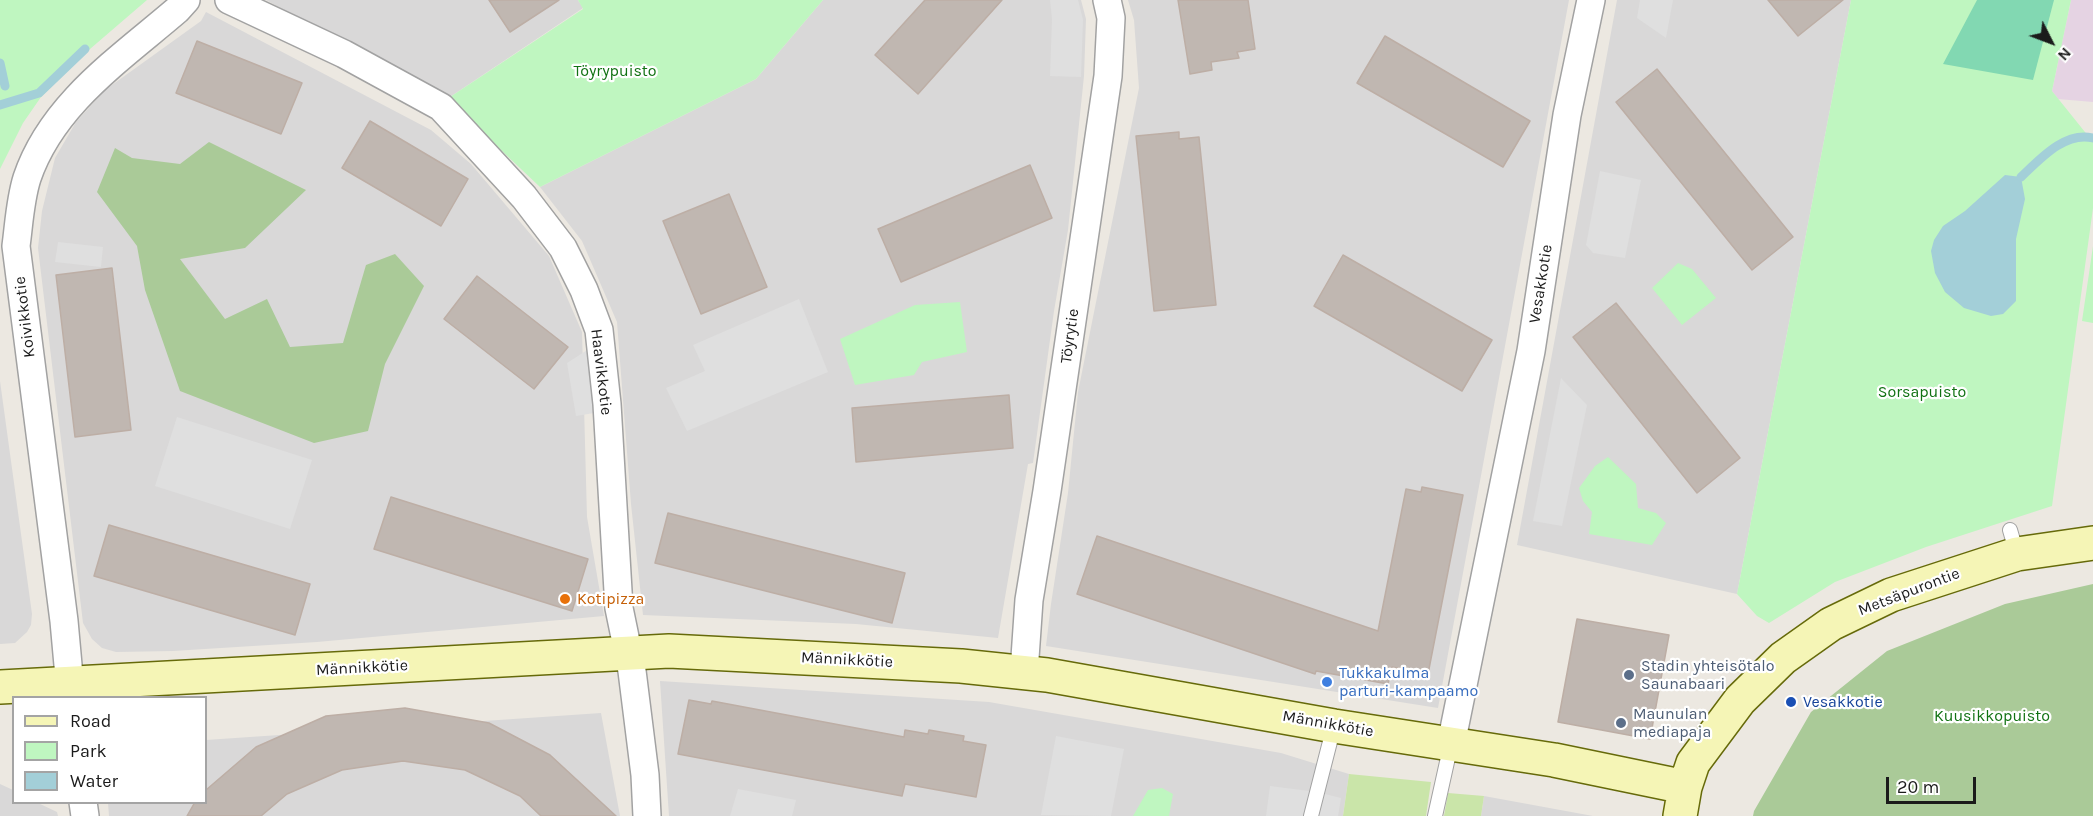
<!DOCTYPE html>
<meta charset="utf-8">
<style>
body{margin:0}
#map{position:relative;width:2093px;height:816px;overflow:hidden;background:#ece8e1;font-family:Karla,sans-serif}
canvas{display:block}
.legend{position:absolute;left:12px;top:696px;width:195px;height:108px;box-sizing:border-box;background:#fff;border:2px solid #a4a4a4;margin:0;padding:8px 10px;list-style:none;font-size:18px;color:#1b1b1b}
.legend li{display:flex;align-items:center;gap:12px;height:30px}
.legend b{width:30px;border:2px solid #a4a4a4}
.north{position:absolute;left:2021px;top:12px;width:60px;height:60px;-webkit-text-stroke:4px #fff;paint-order:stroke;rotate:132deg;font-size:16px;font-weight:700;line-height:24px;text-align:center;color:#1b1b1b}
.north::after{content:'';display:block;margin:auto;width:21px;height:27px;background:#1b1b1b;clip-path:polygon(50% 0,100% 100%,50% 72%,0 100%)}
.scale{position:absolute;left:1886px;top:777px;width:90px;height:27px;box-sizing:border-box;border:3px solid #1b1b1b;border-top:0;padding-left:8px;font-size:18px;line-height:21px;white-space:nowrap;color:#1b1b1b;-webkit-text-stroke:4px #fff;paint-order:stroke}
</style>
<div id="map">
<canvas width="2093" height="816"></canvas>
<ul class="legend">
<li><b style="height:8px;background:#f5f5b6"></b>Road</li>
<li><b style="height:16px;background:#bff6c0"></b>Park</li>
<li><b style="height:16px;background:#a3cfd8"></b>Water</li>
</ul>
<div class="north">N</div>
<div class="scale">20 m</div>
</div>
<script>
const ctx = document.querySelector('canvas').getContext('2d');
ctx.lineJoin = 'round';
function fillPath(path, color) { ctx.fillStyle = color; ctx.fill(path, 'evenodd'); }
function strokePath(path, color, width, dash) { ctx.strokeStyle = color; ctx.lineWidth = width; ctx.lineCap = dash ? 'butt' : 'round'; ctx.setLineDash(dash || []); ctx.stroke(path); }
function drawText(font, color, halo, rows, align = 'center') {
  ctx.font = font + ' Karla,sans-serif'; ctx.lineWidth = 4.5; ctx.setLineDash([]); ctx.textBaseline = 'middle'; ctx.strokeStyle = halo; ctx.fillStyle = color; for (const [text, x, y, turn = 0] of rows) {
    ctx.save(); ctx.translate(x, y); ctx.rotate((+turn || 0) * Math.PI / 180); ctx.textAlign = isNaN(turn) ? turn : align; if (halo) ctx.strokeText(text, 0, 0); ctx.fillText(text, 0, 0); ctx.restore();
  }
}
const residential = new Path2D(`
 M 266,0 L 578,0 L 583,8 L 447,99 Z
 M 823,0 L 1081,0 L 1086,19 L 1084,76 L 1068,230 L 1054,311 L 1033,463 L 1028,464 L 998,638 L 856,624 L 643,615 L 631,504 L 617,322 L 582,241 L 540,187 L 756,79 Z
 M 1128,0 L 1569,0 L 1438,708 L 1046,646 L 1051,604 L 1068,493 L 1078,392 L 1139,88 L 1134,20 Z
 M 1617,0 L 1851,0 L 1737,594 L 1517,545 Z
 M 206,12 L 431,130 L 471,164 L 549,256 L 582,332 L 587,517 L 604,616 L 317,642 L 173,651 L 116,652 L 102,648 L 92,639 L 83,623 L 38,248 L 42,211 L 55,158 L 76,122 L 105,90 L 201,21 Z
 M 0,381 L 32,614 L 31,625 L 27,632 L 15,643 L 0,644 Z
 M 660,681 L 989,702 L 1281,753 L 1349,774 L 1343,816 L 669,816 Z
 M 601,713 L 620,816 L 109,816 L 108,803 L 206,802 L 206,740 Z
 M 0,784 L 13,790 L 14,802 L 38,803 L 57,812 L 58,816 L 0,816 Z
 M 1484,796 L 1593,816 L 1481,816 Z`);
const industrial = new Path2D(`
 M 2071,0 L 2093,0 L 2093,102 L 2058,99 L 2052,91 Z`);
const grass = new Path2D(`
 M 1349,774 L 1431,782 L 1426,816 L 1343,816 Z
 M 1448,793 L 1484,796 L 1481,816 L 1444,816 Z`);
const forest = new Path2D(`
 M 209,142 L 306,190 L 245,248 L 180,259 L 225,319 L 267,299 L 290,347 L 343,343 L 366,265 L 395,254 L 424,286 L 385,364 L 368,431 L 314,443 L 180,391 L 145,290 L 137,246 L 97,192 L 115,148 L 132,158 L 180,164 Z
 M 2093,584 L 2093,816 L 1753,816 L 1754,811 L 1811,712 L 1887,651 L 2005,604 Z`);
const park = new Path2D(`
 M 0,0 L 147,0 L 90,49 L 41,97 L 23,123 L 0,169 Z
 M 578,0 L 823,0 L 756,79 L 540,187 L 447,99 L 583,9 Z
 M 1851,0 L 2071,0 L 2052,91 L 2093,142 L 2093,208 L 2052,506 L 1926,547 L 1835,582 L 1769,623 L 1757,616 L 1737,594 Z
 M 2093,246 L 2093,323 L 2082,321 Z
 M 1678,263 L 1692,269 L 1716,298 L 1682,325 L 1652,288 Z
 M 960,302 L 967,352 L 922,362 L 914,375 L 855,385 L 840,339 L 915,305 Z
 M 1608,457 L 1636,484 L 1638,508 L 1656,513 L 1666,523 L 1652,545 L 1589,534 L 1592,512 L 1583,501 L 1579,488 L 1595,466 Z
 M 1162,788 L 1173,794 L 1169,816 L 1133,816 L 1148,790 Z`);
const pitch = new Path2D(`
 M 1977,0 L 2054,0 L 2033,80 L 1943,64 Z`);
const parking = new Path2D(`
 M 1050,0 L 1078,0 L 1083,20 L 1081,77 L 1050,76 L 1052,19 Z
 M 1640,0 L 1673,0 L 1666,38 L 1637,18 Z
 M 1600,171 L 1641,180 L 1625,258 L 1593,253 L 1586,245 Z
 M 58,242 L 103,247 L 101,267 L 55,262 Z
 M 799,299 L 828,372 L 687,431 L 666,388 L 705,371 L 693,345 Z
 M 595,345 L 592,375 L 594,413 L 576,416 L 567,363 Z
 M 1561,378 L 1587,405 L 1562,526 L 1533,521 Z
 M 177,417 L 312,460 L 290,529 L 155,486 Z
 M 1056,736 L 1124,749 L 1111,816 L 1041,815 Z
 M 1270,786 L 1317,792 L 1341,798 L 1338,816 L 1266,816 Z
 M 738,789 L 796,800 L 792,816 L 730,816 Z`);
const water = new Path2D(`
 M 2005,175 L 2021,177 L 2025,199 L 2016,239 L 2016,301 L 2003,314 L 1991,316 L 1964,308 L 1945,292 L 1935,273 L 1931,251 L 1934,240 L 1943,226 L 1965,211 Z`);
const stream = new Path2D(`
 M 0,63 L 5,86
 M 0,105 L 39,93 L 85,49
 M 2021,177 C 2040,159 2065,131 2093,138`);
const building = new Path2D(`
 M 489,0 L 559,0 L 510,32 Z
 M 925,0 L 1002,0 L 918,94 L 875,55 Z
 M 1178,0 L 1248,0 L 1255,49 L 1237,52 L 1239,58 L 1211,62 L 1212,70 L 1190,74 Z
 M 1768,0 L 1843,0 L 1798,36 Z
 M 1385,36 L 1530,121 L 1503,167 L 1357,83 Z
 M 197,41 L 302,83 L 281,134 L 176,93 Z
 M 1657,69 L 1793,237 L 1752,270 L 1616,102 Z
 M 370,121 L 468,179 L 441,226 L 342,168 Z
 M 1179,132 L 1179,139 L 1199,137 L 1216,305 L 1154,311 L 1136,136 Z
 M 1030,165 L 1052,218 L 901,282 L 878,229 Z
 M 729,194 L 767,287 L 701,314 L 663,221 Z
 M 1343,255 L 1492,340 L 1462,391 L 1314,306 Z
 M 112,268 L 131,430 L 75,437 L 56,275 Z
 M 477,276 L 568,347 L 534,389 L 444,319 Z
 M 1616,303 L 1740,458 L 1697,493 L 1573,337 Z
 M 1009,395 L 1013,448 L 856,462 L 852,408 Z
 M 1422,487 L 1463,495 L 1428,674 L 1392,667 L 1388,684 L 1316,671 L 1315,674 L 1077,594 L 1097,536 L 1378,631 L 1406,489 L 1421,492 Z
 M 391,497 L 588,559 L 572,611 L 374,549 Z
 M 668,513 L 905,573 L 892,623 L 655,563 Z
 M 109,525 L 310,584 L 295,635 L 94,576 Z
 M 1577,619 L 1669,635 L 1650,739 L 1558,722 Z
 M 689,700 L 711,704 L 712,701 L 904,737 L 905,730 L 928,734 L 929,730 L 964,736 L 963,741 L 986,745 L 976,797 L 905,784 L 902,796 L 678,754 Z
 M 405,708 L 489,723 L 550,755 L 616,816 L 541,816 L 520,796 L 465,770 L 403,761 L 342,770 L 287,794 L 261,816 L 187,816 L 195,802 L 206,802 L 206,790 L 256,747 L 326,716 Z`);
const lane = new Path2D(`
 M 2010,530 L 2017,554
 M 1311,816 L 1334,726
 M 1435,816 L 1451,744`);
const street = new Path2D(`
 M 229,0 L 344,54 L 441,107 L 524,197 L 563,248 L 584,290 L 599,330 L 607,404 L 619,608 L 632,671 L 645,775 L 647,816
 M 1024,672 L 1029,600 L 1047,491 L 1108,76 L 1111,18 L 1107,0
 M 71,698 L 64,621 L 16,246 C 19,224 20,200 27,178 C 52,104 120,59 177,10 L 186,0
 M 1451,744 L 1531,351 L 1567,115 L 1591,0
 M 83,802 L 85,816`);
const secondary = new Path2D(`
 M 0,687 L 669,651 L 961,666 L 1047,675 L 1334,726 L 1554,760 L 1685,787
 M 1680,816 L 1685,787 L 1693,763 L 1740,700 L 1783,658 L 1831,624 L 1891,595 L 2017,554 L 2093,543`);
const markers = [
 [565,599,6,"#e8710a"],
 [1629,675,6,"#5c6f8a"],
 [1327,682,6,"#3f7fe0"],
 [1791,702,6,"#1a4fb4"],
 [1621,723,6,"#5c6f8a"]
];
const parkNames = [
 ["Töyrypuisto",615,71],
 ["Sorsapuisto",1922,392],
 ["Kuusikkopuisto",1992,716]
];
const streetNames = [
 ["Vesakkotie",1541,284,-81],
 ["Koivikkotie",25,317,-97],
 ["Töyrytie",1070,336,-82],
 ["Haavikkotie",601,372,83],
 ["Metsäpurontie",1909,592,-21],
 ["Männikkötie",847,660,3],
 ["Männikkötie",362,668,-3],
 ["Männikkötie",1328,724,10]
];
const foodNames = [
 ["Kotipizza",577,599]
];
const serviceNames = [
 ["Stadin yhteisötalo",1641,666],
 ["Saunabaari",1641,684],
 ["Maunulan",1633,714],
 ["mediapaja",1633,732]
];
const shopNames = [
 ["Tukkakulma",1339,673],
 ["parturi-kampaamo",1339,691]
];
const transitNames = [
 ["Vesakkotie",1803,702]
];
fillPath(residential, '#d9d8d8');
fillPath(industrial, '#e5d3e3');
fillPath(grass, '#cae5a9');
fillPath(forest, '#aaca98');
fillPath(park, '#bff6c0');
fillPath(pitch, '#82d8b2');
fillPath(parking, '#dfdfdf');
fillPath(water, '#a3cfd8');
strokePath(stream, '#a3cfd8', 9);
fillPath(building, '#c0b7b1');
strokePath(building, '#bdaea5', 1.5);
strokePath(lane, '#a2a2a2', 16);
strokePath(street, '#a2a2a2', 30);
strokePath(secondary, '#666a0a', 36);
strokePath(lane, '#fff', 14);
strokePath(street, '#fff', 27);
strokePath(secondary, '#f5f5b6', 33);
for (const [x, y, r, color] of markers) { const dot = new Path2D(); dot.arc(x, y, r, 0, 2 * Math.PI); ctx.fillStyle = color; ctx.fill(dot); strokePath(dot, '#fff', 2); }
drawText('16px', '#117213', '#fff', parkNames);
drawText('16px', '#1b1b1b', '#fff', streetNames);
drawText('16px', '#c56008', '#fff', foodNames, 'left');
drawText('16px', '#4e5e75', '#fff', serviceNames, 'left');
drawText('16px', '#366cbe', '#fff', shopNames, 'left');
drawText('16px', '#164399', '#fff', transitNames, 'left');
</script>
